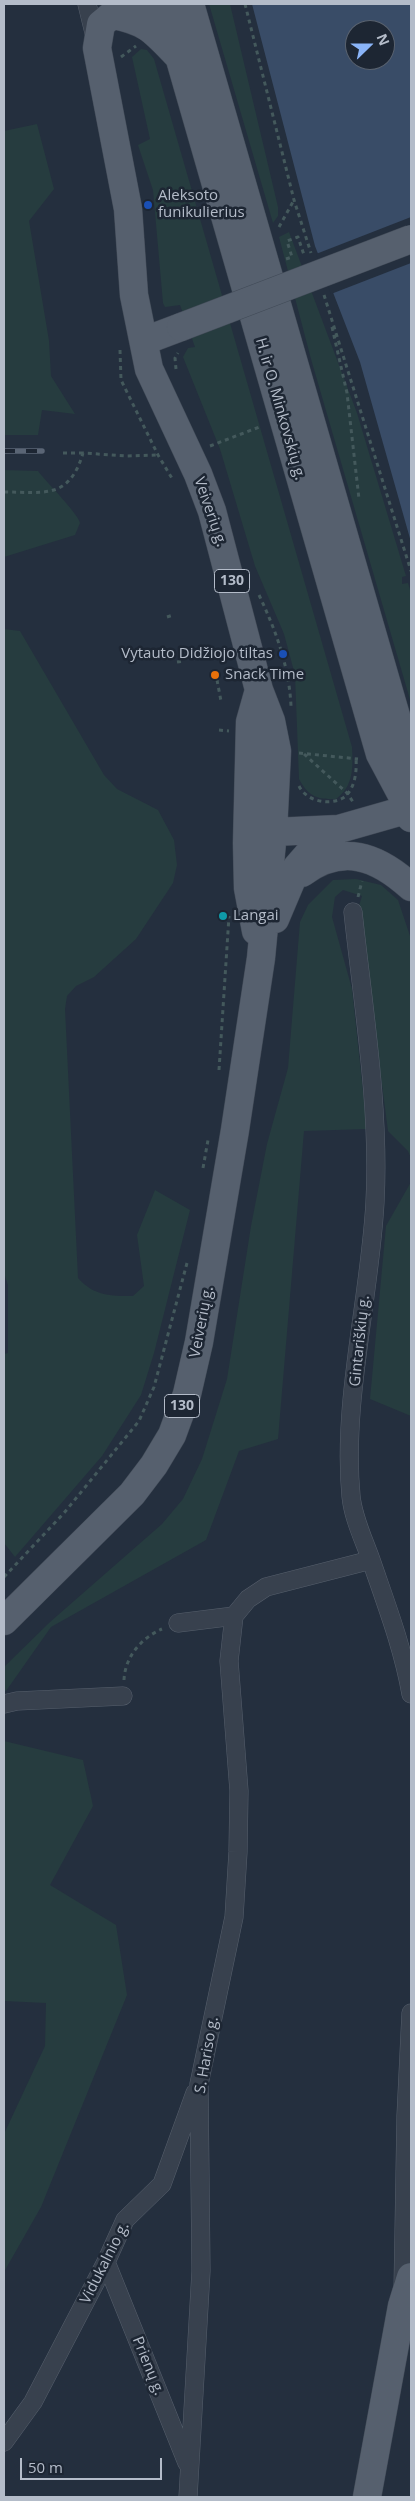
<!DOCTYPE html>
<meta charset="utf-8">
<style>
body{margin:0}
#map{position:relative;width:415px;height:2501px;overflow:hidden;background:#242f3e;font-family:"Open Sans",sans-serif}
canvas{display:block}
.frame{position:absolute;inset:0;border:5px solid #b4bcc9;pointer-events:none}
.north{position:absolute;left:345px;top:20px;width:50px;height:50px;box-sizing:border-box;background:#1d2633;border:1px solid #59626f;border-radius:50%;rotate:68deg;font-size:14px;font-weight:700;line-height:20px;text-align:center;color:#b4bcc9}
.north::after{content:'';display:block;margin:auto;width:18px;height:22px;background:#8ab4f8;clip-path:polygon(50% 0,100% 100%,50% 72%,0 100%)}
.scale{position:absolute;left:20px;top:2458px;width:142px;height:22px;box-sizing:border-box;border:2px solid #b4bcc9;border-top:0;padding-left:6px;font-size:15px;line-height:18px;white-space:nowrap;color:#b4bcc9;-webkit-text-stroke:4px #1d2633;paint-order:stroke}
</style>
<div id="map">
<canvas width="415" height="2501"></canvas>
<div class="frame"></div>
<div class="north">N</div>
<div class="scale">50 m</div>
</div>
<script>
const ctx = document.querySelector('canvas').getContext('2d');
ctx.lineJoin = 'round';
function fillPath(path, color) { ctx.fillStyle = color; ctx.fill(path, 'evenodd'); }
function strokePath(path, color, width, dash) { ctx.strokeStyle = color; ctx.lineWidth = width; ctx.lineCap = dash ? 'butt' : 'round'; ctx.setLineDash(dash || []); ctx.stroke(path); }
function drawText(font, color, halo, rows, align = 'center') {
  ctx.font = font + ' "Open Sans",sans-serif'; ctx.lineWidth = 5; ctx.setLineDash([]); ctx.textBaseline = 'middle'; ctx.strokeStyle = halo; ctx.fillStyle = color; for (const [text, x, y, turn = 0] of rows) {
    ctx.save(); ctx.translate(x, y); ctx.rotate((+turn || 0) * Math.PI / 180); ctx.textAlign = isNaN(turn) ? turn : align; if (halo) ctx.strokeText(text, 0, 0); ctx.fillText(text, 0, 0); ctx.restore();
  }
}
const green = new Path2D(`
 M 209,4 L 230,4 L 278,207 L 278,216 L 273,223 Z
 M 141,49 L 147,50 L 154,59 L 352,747 C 353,767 354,786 336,799 C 317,800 308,796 299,779 L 295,675 L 284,634 L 255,566 L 220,449 L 183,357 L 188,348 L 195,347 L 180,305 L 165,307 L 163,303 L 153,190 L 138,145 L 150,139 L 132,57 Z
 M 37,124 L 54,189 L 29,221 L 49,341 L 51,376 L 75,414 L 42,410 L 38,435 L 4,435 L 4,131 Z
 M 289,232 L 357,413 L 406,576 L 402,577 L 402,584 L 408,583 L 411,593 L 411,703 L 311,359 L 279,237 Z
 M 4,470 L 38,471 C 47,483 77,512 80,523 L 75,535 L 4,557 Z
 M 4,629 L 20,631 L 104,775 L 117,789 L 158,810 L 174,840 L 177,865 L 173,883 L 136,939 L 94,977 L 76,986 L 67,996 L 65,1009 L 78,1278 C 94,1296 110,1296 133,1296 L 144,1286 L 137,1235 L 155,1190 L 190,1210 L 154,1353 L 141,1395 L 102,1456 L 15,1557 L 4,1543 L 4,1354 L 8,1353 L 8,1285 L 4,1273 Z
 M 356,879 L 381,885 L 398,900 L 411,939 L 411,1158 L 408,1151 L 388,1131 L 359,906 L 362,896 L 343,890 L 335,897 L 332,917 L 352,989 L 367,1129 L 304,1131 L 278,1439 L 239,1451 L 206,1540 L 51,1627 L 6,1691 L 4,1690 L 4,1667 L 50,1622 L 162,1524 L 183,1499 L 202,1459 L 227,1379 L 251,1226 L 267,1144 L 288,1068 L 300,922 L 308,905 L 333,880 Z
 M 411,1182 L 411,1416 L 370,1399 L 386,1226 Z
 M 4,1741 L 83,1760 L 93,1806 L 50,1885 L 116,1925 L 127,1995 L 41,2207 L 4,2272 L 4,2134 L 45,2046 L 46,2003 L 4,2001 Z`);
const water = new Path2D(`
 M 252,4 L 411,4 L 411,542 L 360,362 L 315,246 ZM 355,30 L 385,30 L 385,60 L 355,60 Z`);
const pier = new Path2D(`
 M 411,217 L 411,263 L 331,294 L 316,254 Z`);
const path = new Path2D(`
 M 245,4 L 294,200 L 311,253
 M 121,57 L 136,46
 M 279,227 L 294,200
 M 286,259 L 292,257 L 287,241 L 298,237 L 304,255
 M 324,295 L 411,571
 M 332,327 L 347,393 L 359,499
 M 120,350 L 121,380 L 158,455 L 173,480
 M 176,369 L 175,358 L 178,353
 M 210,446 L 262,426
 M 63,453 L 83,453
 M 4,492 C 44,492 69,500 83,453 L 127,456 L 159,455
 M 259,595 C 276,631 289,666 291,706
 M 167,617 L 173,615
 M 177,662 L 184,661
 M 217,680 L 221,701
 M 219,730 L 229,731
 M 299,753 L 358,759
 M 304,754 L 347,793 L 353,802
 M 299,786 C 306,801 329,806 343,798 C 355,790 357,771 356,759
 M 358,897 L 362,881
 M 219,1070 L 229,916
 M 203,1168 L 208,1140
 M 4,1577 L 64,1513 L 139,1421 L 154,1387 L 187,1263
 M 124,1680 C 125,1657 141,1638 162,1629`);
const street = new Path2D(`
 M 87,4 L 96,41
 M 353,912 C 363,1006 380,1107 375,1202 C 370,1297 342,1401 351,1496 C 353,1518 364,1540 371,1560 C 386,1604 403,1648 411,1694
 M 178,1623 L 234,1616 L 248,1599 L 266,1587 L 371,1560
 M 4,1704 L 17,1701 L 123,1696
 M 106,2262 L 187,2463
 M 403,2290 L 406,2116 L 411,2013
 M 4,2442 L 33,2402 L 106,2262 L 125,2220 L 162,2184 L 195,2093
 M 188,2497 L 201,2271 L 199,2084 L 234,1917 L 238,1852 L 239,1791 L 229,1661 L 234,1616`);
const primary = new Path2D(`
 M 164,4 L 380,754 L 405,801
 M 190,4 L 405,747 L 411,818
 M 112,15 C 147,21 154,31 178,56
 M 144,341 L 181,327
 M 273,832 L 339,829 L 409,809
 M 302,873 C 342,843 377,856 411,887
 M 275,919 L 297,867 L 311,851 L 339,829
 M 256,931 L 248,888 L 247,843 L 250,722 L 259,690
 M 4,1621 L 132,1494 L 154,1465 L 172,1435 L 187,1394 L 199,1342 L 235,1130 L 261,958 L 273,832 L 277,751 L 271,721 L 259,690 L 212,511 L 198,474 L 149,369 L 134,295 L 128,209 L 97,48 L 101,24 L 112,15 L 149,4
 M 367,2497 L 402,2306 L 411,2277`);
const rail = new Path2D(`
 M 4,451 L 42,451`);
const primaryBridge = new Path2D(`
 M 181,327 L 411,239`);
const markers = [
 [148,205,5,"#1a4fb4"],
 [283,654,5,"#1a4fb4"],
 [215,675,5,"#e8710a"],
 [223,916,5,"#0f9aa8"]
];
const shields = [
 [232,581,35],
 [182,1406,35]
];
const shieldNames = [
 ["130",232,581],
 ["130",182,1406]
];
const poiNames = [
 ["Aleksoto",158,196],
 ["funikulierius",158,213],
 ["Vytauto Didžiojo tiltas",273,654,"right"],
 ["Snack Time",225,675],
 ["Langai",233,916]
];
const streetNames = [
 ["H. ir O. Minkovskių g.",280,409,74],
 ["Veiverių g.",210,512,71],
 ["Veiverių g.",202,1322,-79],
 ["Gintariškių g.",360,1341,-84],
 ["S. Hariso g.",207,2055,-80],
 ["Vidukalnio g.",105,2263,-63],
 ["Prienų g.",148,2366,68]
];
fillPath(green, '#263c3f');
fillPath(water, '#394c67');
fillPath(pier, '#242f3e');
strokePath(street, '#565f6c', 19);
strokePath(primary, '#414a57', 29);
strokePath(path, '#44595c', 3, [4, 4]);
strokePath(street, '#38414e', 18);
strokePath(primary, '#56606e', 28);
strokePath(rail, '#5a6575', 5.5);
strokePath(rail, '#1d2633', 4, [11]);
strokePath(primaryBridge, '#414a57', 29, []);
strokePath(primaryBridge, '#56606e', 28);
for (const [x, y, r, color] of markers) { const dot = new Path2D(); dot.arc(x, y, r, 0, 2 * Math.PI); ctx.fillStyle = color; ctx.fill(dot); strokePath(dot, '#1d2633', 2); }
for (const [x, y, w] of shields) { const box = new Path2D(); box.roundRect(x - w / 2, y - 11.5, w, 23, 4); ctx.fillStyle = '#1d2633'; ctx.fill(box); strokePath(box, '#b4bcc9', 1); }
drawText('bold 14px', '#b4bcc9', null, shieldNames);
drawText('15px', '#b4bcc9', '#1d2633', poiNames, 'left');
drawText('15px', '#b4bcc9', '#1d2633', streetNames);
</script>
